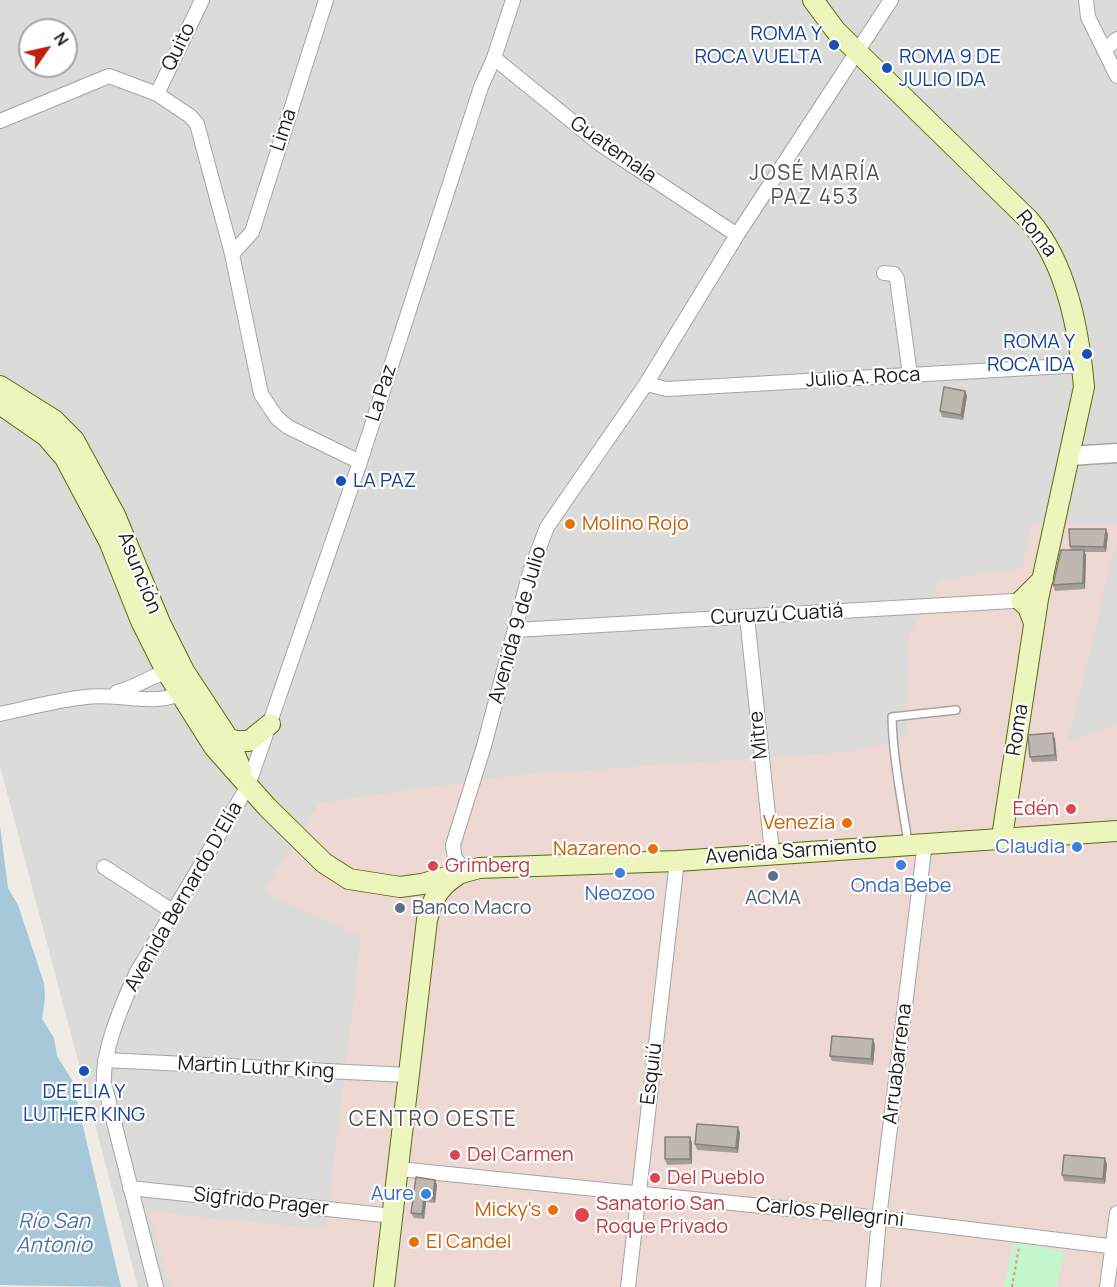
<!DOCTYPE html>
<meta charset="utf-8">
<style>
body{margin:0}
#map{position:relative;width:1117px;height:1287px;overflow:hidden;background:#eeece4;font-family:Manrope,sans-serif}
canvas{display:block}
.north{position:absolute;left:18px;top:18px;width:60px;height:60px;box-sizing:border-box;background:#fff;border:2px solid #a5a5a5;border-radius:50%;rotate:56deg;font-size:16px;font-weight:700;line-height:24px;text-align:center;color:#1d1d1d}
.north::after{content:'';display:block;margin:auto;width:21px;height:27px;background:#bf1f0c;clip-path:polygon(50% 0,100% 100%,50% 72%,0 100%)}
</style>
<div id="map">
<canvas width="1117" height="1287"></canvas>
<div class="north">N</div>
</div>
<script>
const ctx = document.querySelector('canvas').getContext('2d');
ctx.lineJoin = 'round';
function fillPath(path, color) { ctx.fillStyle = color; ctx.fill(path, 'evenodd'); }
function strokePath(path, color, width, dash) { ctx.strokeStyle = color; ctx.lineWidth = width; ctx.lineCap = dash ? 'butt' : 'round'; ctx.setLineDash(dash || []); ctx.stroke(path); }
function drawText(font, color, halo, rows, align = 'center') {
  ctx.font = font + ' Manrope,sans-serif'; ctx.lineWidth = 4.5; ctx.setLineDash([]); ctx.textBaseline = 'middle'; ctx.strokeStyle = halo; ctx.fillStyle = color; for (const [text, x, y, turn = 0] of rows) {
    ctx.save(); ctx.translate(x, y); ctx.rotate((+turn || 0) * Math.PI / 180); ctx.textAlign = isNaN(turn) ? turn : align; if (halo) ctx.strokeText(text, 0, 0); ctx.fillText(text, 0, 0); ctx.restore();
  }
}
const residential = new Path2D(`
 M 0,0 L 1117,0 L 1117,1287 L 138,1287 L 0,766 ZM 30,30 L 66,30 L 66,66 L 30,66 Z`);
const commercial = new Path2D(`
 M 1117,524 L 1117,538 L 1068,741 L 1117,724 L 1117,1287 L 170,1287 L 149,1212 L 326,1229 L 361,936 L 263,892 L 319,803 L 507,776 L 856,751 L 906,737 L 909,636 L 941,580 L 1022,568 L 1032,525 Z`);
const park = new Path2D(`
 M 1013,1241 L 1064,1252 L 1057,1287 L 1004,1287 Z`);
const water = new Path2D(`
 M 0,826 L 8,888 L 18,905 L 44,983 L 45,998 L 42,1019 L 54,1038 L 57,1056 L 72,1080 L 121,1287 L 0,1285 Z`);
const path = new Path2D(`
 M 1012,1287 L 1019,1247`);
const service = new Path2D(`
 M 908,843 C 902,801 893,760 892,717 L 956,710`);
const minor = new Path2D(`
 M 1086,0 L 1088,17 L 1117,76
 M 1104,50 L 1117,39
 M 494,58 L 600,144 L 737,235
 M 157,94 L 202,0
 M 0,121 L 109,76 L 157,94 L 190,116 L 197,124 L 232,254 L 261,394 L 277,418 L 288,427 L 360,462
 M 232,254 L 252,232 L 326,0
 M 884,273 L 894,274 L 897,279 L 910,375
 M 646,384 L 667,389 L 1082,365
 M 747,617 L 772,852
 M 516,630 L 1030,600
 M 117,692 C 137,688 155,672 174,671
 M 0,714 C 28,708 57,700 86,697 C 118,692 159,709 186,690
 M 104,867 L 172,911
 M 466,870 L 455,859 L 453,845 L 484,746 L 530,572 L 547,527 L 646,384 L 737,235 L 891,0
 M 105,1060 L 408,1075
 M 399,1169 L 879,1218 L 1117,1247
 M 130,1188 L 393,1216
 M 156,1287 L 104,1083 C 102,1050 123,1002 137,972 L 248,786 L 360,462 L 481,87 L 494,58 L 513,0
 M 628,1287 L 677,861
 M 873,1287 L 879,1218 L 925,842
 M 1107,1287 L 1117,1213`);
const tertiary = new Path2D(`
 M 1069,456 L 1117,453`);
const secondary = new Path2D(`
 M 813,0 L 836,31 L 1029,220 C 1067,264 1079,331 1084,387 L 1038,599 L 1002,837
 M 0,386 L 54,420 L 74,440 L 115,515 L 161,625 L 184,671 L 228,738 L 241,769
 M 0,404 L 46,436 L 65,458 L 109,541 L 141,621 L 166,671 L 214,747 L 267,807 L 324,863 L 349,879 L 400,887 L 422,884 L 479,868 L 677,861 L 1117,831
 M 1034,623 L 1028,607 L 1021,601 L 1043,579
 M 228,738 L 235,741 L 249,741 L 270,724
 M 384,1287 L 427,920 C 432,900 438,888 456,876`);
const wall = new Path2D(`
 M 965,391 L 967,396 L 963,420 L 942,417 L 940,411 Z
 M 1108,534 L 1106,552 L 1084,552 L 1086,555 L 1085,589 L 1055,591 L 1053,585 L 1071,550 L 1070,546 Z
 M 1055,739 L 1057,761 L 1032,762 L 1030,757 Z
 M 873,1039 L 875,1045 L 873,1065 L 832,1061 L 830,1056 Z
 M 740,1133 L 738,1153 L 697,1150 L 695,1144 Z
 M 690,1137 L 692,1143 L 692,1164 L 667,1165 L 665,1159 Z
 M 1107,1164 L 1105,1184 L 1064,1181 L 1062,1175 Z
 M 416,1177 L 437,1185 L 435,1203 L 426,1202 L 424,1219 L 414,1218 L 411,1213 Z`);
const shadedWall = new Path2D(`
 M 965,391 L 967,396 L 963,420 L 961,415 Z
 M 1106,529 L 1108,534 L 1106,552 L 1104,547 Z
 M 1084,550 L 1086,555 L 1085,589 L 1083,583 Z
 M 1053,733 L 1055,739 L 1057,761 L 1055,755 Z
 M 873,1039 L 875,1045 L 873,1065 L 871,1059 Z
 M 738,1127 L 740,1133 L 738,1153 L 736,1148 Z
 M 690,1137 L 692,1143 L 692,1164 L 690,1159 Z
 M 1105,1158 L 1107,1164 L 1105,1184 L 1103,1179 Z
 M 435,1180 L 437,1185 L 435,1203 L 433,1198 Z
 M 424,1197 L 426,1202 L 424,1219 L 422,1214 Z`);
const building = new Path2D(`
 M 944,387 L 965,391 L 961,415 L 940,411 Z
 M 1069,529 L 1106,529 L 1104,547 L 1070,546 Z
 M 1061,550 L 1084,550 L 1083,583 L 1053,585 Z
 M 1053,733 L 1055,755 L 1030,757 L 1028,735 Z
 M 832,1036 L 873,1039 L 871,1059 L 830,1056 Z
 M 697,1124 L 738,1127 L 736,1148 L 695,1144 Z
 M 665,1137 L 690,1137 L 690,1159 L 665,1159 Z
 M 1064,1155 L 1105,1158 L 1103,1179 L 1062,1175 Z
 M 416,1177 L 435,1180 L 433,1198 L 424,1197 L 422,1214 L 411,1213 Z`);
const markers = [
 [834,45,6,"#1a4fb4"],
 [887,68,6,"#1a4fb4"],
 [1087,354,6,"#1a4fb4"],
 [341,481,6,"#1a4fb4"],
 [570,524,6,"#e8710a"],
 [1071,809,6,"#e0444e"],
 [847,823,6,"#e8710a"],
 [1077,847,6,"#3f7fe0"],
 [653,849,6,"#e8710a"],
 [901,865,6,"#3f7fe0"],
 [433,866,6,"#e0444e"],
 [620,873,6,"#3f7fe0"],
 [773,876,6,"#5c6f8a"],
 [400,908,6,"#5c6f8a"],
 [84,1071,6,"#1a4fb4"],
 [455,1155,6,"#e0444e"],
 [655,1178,6,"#e0444e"],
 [426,1194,6,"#3f7fe0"],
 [553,1210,6,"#e8710a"],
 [582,1215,8,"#e0444e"],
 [414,1242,6,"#e8710a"]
];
const transitNames = [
 ["ROMA Y",822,34],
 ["ROCA VUELTA",822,57],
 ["ROMA 9 DE",899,57,"left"],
 ["JULIO IDA",899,80,"left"],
 ["ROMA Y",1075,342],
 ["ROCA IDA",1075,365],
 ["LA PAZ",353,481,"left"],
 ["DE ELIA Y",84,1092,"center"],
 ["LUTHER KING",84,1115,"center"]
];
const streetNames = [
 ["Quito",179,47,-64],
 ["Lima",284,130,-72],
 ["Guatemala",613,150,35],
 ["Roma",1036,234,52],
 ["Julio A. Roca",863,378,-3],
 ["La Paz",382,393,-72],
 ["Asunción",139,573,68],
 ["Curuzú Cuatiá",777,615,-3],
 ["Avenida 9 de Julio",518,625,-74],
 ["Roma",1018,730,-81],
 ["Mitre",759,735,-96],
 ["Avenida Sarmiento",791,852,-4],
 ["Avenida Bernardo D'Elía",184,897,-60],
 ["Arruabarrena",898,1064,-83],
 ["Martin Luthr King",256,1068,3],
 ["Esquiú",652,1074,-83],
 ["Sigfrido Prager",261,1202,6],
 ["Carlos Pellegrini",830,1213,6]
];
const foodNames = [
 ["Molino Rojo",582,524,"left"],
 ["Venezia",835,823],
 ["Nazareno",641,849],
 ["Micky's",541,1210],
 ["El Candel",426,1242,"left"]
];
const healthNames = [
 ["Edén",1059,809,"right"],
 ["Grimberg",445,866],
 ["Del Carmen",467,1155],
 ["Del Pueblo",667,1178],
 ["Sanatorio San",596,1204],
 ["Roque Privado",596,1227]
];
const shopNames = [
 ["Claudia",1065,847],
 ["Onda Bebe",901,886,"center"],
 ["Neozoo",620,894,"center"],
 ["Aure",414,1194]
];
const serviceNames = [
 ["ACMA",773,898],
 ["Banco Macro",412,908,"left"]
];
const neighbourhoodNames = [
 ["JOSÉ MARÍA",815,174],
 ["PAZ 453",815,198],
 ["CENTRO OESTE",433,1120]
];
const waterNames = [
 ["Río San",54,1222],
 ["Antonio",54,1246]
];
fillPath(residential, '#dbdbda');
fillPath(commercial, '#eed8d4');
fillPath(park, '#c3f6cd');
fillPath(water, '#a7c8d9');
strokePath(service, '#a4a4a4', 10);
strokePath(minor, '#a4a4a4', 16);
strokePath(tertiary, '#a4a4a4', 21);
strokePath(secondary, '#586e0b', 22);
strokePath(path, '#f18d72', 2, [3, 3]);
strokePath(service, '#fff', 7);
strokePath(minor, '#fff', 14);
strokePath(tertiary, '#fff', 18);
strokePath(secondary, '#ecf5bb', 20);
fillPath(wall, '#a39e98');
fillPath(shadedWall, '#85817c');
fillPath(building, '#beb8b1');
strokePath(building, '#85817c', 1.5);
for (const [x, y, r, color] of markers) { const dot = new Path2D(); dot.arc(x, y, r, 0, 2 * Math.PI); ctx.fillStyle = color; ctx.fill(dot); strokePath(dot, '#fff', 2); }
drawText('20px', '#164399', '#fff', transitNames, 'right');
drawText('20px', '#1d1d1d', '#fff', streetNames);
drawText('20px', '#c56008', '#fff', foodNames, 'right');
drawText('20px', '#be3a42', '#fff', healthNames, 'left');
drawText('20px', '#366cbe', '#fff', shopNames, 'right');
drawText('20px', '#4e5e75', '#fff', serviceNames);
ctx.letterSpacing = '1.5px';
drawText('21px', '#505050', '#fff', neighbourhoodNames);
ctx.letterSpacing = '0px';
drawText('italic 21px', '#5072a7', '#fff', waterNames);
</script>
